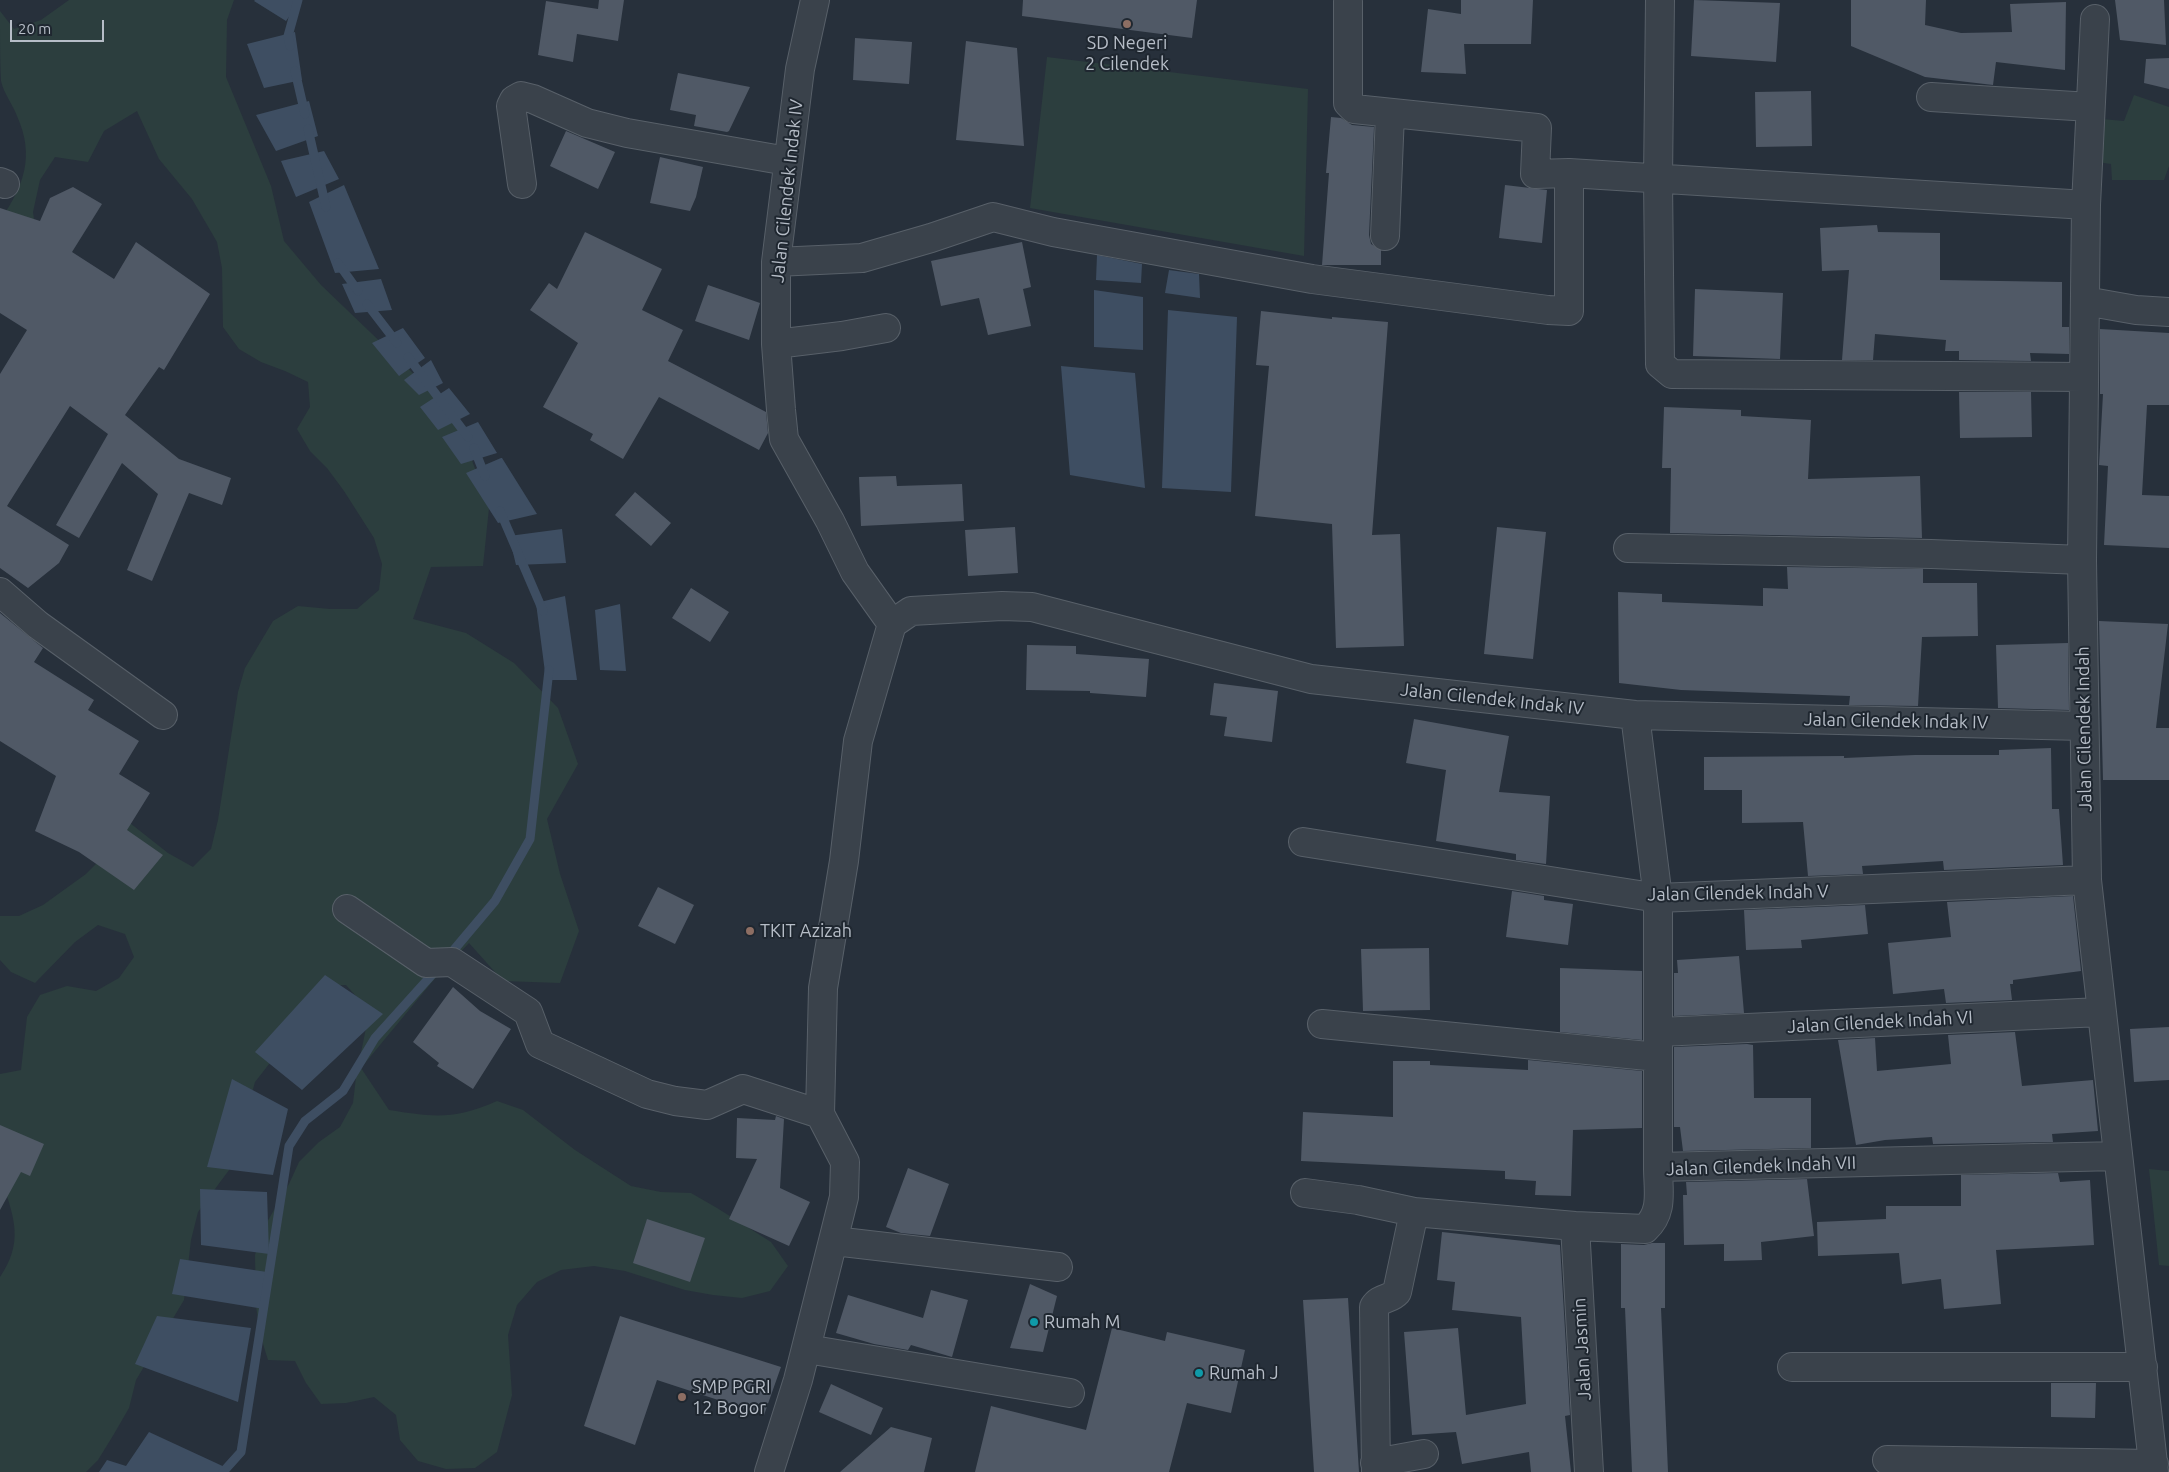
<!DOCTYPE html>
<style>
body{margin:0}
#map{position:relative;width:2169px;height:1472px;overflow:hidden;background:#27303b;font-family:Ubuntu,sans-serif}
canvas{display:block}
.scale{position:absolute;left:10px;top:20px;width:94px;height:22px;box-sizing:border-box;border:2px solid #b6bdc7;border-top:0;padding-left:6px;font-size:15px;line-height:18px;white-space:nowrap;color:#b6bdc7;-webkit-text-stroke:4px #1f2730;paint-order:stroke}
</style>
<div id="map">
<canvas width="2169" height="1472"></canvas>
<div class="scale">20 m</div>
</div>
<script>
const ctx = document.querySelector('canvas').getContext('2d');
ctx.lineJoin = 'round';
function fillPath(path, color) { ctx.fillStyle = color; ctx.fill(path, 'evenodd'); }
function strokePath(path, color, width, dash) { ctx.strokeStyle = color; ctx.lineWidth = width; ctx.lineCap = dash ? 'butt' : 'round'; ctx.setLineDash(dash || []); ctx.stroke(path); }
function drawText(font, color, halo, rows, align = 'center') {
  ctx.font = font + ' Ubuntu,sans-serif'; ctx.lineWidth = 4; ctx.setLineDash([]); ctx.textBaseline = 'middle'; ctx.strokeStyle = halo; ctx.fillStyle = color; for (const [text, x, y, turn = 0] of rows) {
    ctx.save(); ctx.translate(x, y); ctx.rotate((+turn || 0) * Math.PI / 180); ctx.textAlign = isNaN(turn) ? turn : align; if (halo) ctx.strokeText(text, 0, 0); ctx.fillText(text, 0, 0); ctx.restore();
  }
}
const green = new Path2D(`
 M 69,0 L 234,0 L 227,20 L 226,77 L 271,186 L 284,241 L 321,285 L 443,402 L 469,452 L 489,508 L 483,566 L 431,567 L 413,619 L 466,633 L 514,663 L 558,708 L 578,764 L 547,819 L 560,874 L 579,931 L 560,983 L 503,981 L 469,943 L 432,982 L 361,1068 L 389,1110 C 433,1117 454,1120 497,1101 L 523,1110 L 575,1150 L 631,1186 L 661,1192 L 691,1193 L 717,1208 L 771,1242 L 788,1266 L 770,1291 L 742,1298 L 713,1295 L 685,1290 L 625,1271 L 594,1266 L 561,1270 L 537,1282 L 517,1305 L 508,1335 L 512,1395 L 497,1452 L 475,1468 L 446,1469 L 418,1461 L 400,1440 L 396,1415 L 374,1397 L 346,1403 L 321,1404 L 306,1383 L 295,1361 L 268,1360 L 260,1334 L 256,1306 L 255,1255 L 263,1229 L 289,1184 L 299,1162 L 319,1142 L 340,1127 L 353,1103 L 356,1077 L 366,1028 L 363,1004 L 346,985 L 319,986 L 273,1059 L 255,1082 L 232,1166 L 198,1212 L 191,1240 L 184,1300 L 136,1380 L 129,1408 L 114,1434 L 98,1460 L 86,1472 L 0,1472 L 0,1277 C 23,1243 15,1220 3,1184 L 0,1182 L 0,1074 L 21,1070 L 27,1017 L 40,995 L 67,986 L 96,991 L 119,978 L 134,957 L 125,934 L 98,925 L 75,942 L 35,983 L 11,972 L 0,960 L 0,916 L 19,916 L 43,905 L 86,874 L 104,856 L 116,812 L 168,853 L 193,867 L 211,849 L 218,820 L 238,692 L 245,668 L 273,621 L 298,606 L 330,609 L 357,609 L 379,590 L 382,564 L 374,538 L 344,491 L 327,468 L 310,451 L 297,429 L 310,407 L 308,382 L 285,371 L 261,362 L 239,349 L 223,327 L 222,268 L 217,242 L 192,199 L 159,159 L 137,111 L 104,131 L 88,162 L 55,157 L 40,180 L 33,212 L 37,240 L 0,220 C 24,186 35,156 17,116 C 12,103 4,94 1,81 C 0,61 0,32 0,11 L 14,29 L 41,20 Z
 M 1047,57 L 1308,89 L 1304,256 L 1030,208 Z
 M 2134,95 L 2169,107 L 2169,166 L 2164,180 L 2112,180 L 2111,164 L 2076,159 L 2079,117 L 2124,121 Z
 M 2149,1169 L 2169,1171 L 2169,1266 L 2159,1265 Z`);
const water = new Path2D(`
 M 255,0 L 301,0 L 286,21 L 254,1 Z
 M 295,32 L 302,80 L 264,88 L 247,44 Z
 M 309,101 L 318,136 L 276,151 L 256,115 Z
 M 324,151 L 339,179 L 296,197 L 281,161 Z
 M 344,185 L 379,269 L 335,273 L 309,202 Z
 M 1097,255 L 1142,264 L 1141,283 L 1096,280 Z
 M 1169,270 L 1199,274 L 1200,298 L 1165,293 Z
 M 381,279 L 392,310 L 355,313 L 342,284 Z
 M 1094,290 L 1143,297 L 1143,350 L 1094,347 Z
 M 1168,310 L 1237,317 L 1231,492 L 1162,488 Z
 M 403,328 L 425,358 L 399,376 L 372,343 Z
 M 431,360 L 443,383 L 419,395 L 404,380 Z
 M 1061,366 L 1135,373 L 1145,488 L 1070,475 Z
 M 449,388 L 470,414 L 438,430 L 420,407 Z
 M 478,422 L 497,453 L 461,464 L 442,437 Z
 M 501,458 L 502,458 L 537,514 L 498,523 L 466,473 Z
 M 562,529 L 566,563 L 516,565 L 509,536 Z
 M 565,596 L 577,680 L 546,680 L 536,603 Z
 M 620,604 L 626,671 L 600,670 L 595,610 Z
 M 325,975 L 383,1014 L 302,1090 L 255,1052 Z
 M 232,1079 L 288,1109 L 273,1175 L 207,1167 Z
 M 200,1189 L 267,1192 L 269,1254 L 201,1245 Z
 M 180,1259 L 267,1272 L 264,1309 L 172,1294 Z
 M 157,1316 L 251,1328 L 238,1402 L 135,1364 Z
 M 149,1432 L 229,1469 L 228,1472 L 99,1472 L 107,1460 L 126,1466 Z`);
const stream = new Path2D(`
 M 290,46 L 288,36 L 298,0
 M 295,71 L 305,114
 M 308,129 L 326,207
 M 338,263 L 358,291
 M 367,304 L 397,343
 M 408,357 L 468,437
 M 474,448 L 485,476
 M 500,511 L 543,611
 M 447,958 L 495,901 L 530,839 L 549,670
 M 223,1472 L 241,1452 L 289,1146 L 305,1121 L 343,1091 L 375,1038 L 438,968`);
const building = new Path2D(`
 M 599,0 L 624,0 L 618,41 L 577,34 L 573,62 L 538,55 L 546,1 L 598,9 Z
 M 1023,0 L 1197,0 L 1192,38 L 1022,16 Z
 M 1461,0 L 1533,0 L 1531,44 L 1464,44 L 1466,74 L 1421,72 L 1428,9 L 1461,14 Z
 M 1694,0 L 1780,3 L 1776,62 L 1691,56 Z
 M 1851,0 L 1926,0 L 1925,25 L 1961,33 L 2012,32 L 2010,4 L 2066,2 L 2065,70 L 1996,62 L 1993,85 L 1925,77 L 1851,46 Z
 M 2115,0 L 2164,0 L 2166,45 L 2120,40 Z
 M 855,38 L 912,42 L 909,84 L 853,80 Z
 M 966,41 L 1017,48 L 1024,146 L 956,140 Z
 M 2169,58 L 2169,89 L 2144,83 L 2146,59 Z
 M 678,73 L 750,87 L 729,131 L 727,132 L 694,126 L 696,115 L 670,110 Z
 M 1811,91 L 1812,146 L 1756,147 L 1755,92 Z
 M 1331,117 L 1341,118 L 1352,125 L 1374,127 L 1369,235 L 1371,244 L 1381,250 L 1381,265 L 1322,265 L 1329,173 L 1326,173 Z
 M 566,131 L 615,152 L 598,189 L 550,166 Z
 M 660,157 L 703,167 L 696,197 L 690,211 L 650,203 Z
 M 1505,185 L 1547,190 L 1542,243 L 1499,238 Z
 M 73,187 L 102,204 L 72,252 L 114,279 L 136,242 L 210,294 L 164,370 L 159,367 L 125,415 L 179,459 L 231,478 L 222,505 L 189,493 L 152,581 L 127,570 L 158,494 L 122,463 L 79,538 L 56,525 L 108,434 L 70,406 L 7,506 L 69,545 L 59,563 L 28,588 L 0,568 L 0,374 L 27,330 L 0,313 L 0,208 L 40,221 L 50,198 Z
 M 1877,225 L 1878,232 L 1940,233 L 1940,280 L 2062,282 L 2062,327 L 2069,327 L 2069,354 L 2030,353 L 2031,361 L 1959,360 L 1959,351 L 1945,351 L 1946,340 L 1875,334 L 1873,360 L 1842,360 L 1849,270 L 1822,271 L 1820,228 Z
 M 585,232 L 662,269 L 642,310 L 683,330 L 668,361 L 766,412 L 768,433 L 759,450 L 659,397 L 623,459 L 590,440 L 593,434 L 543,407 L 578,343 L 530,310 L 549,283 L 557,289 Z
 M 1022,242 L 1031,287 L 1023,289 L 1031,326 L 988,335 L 979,298 L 941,306 L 931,261 Z
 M 708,285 L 760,303 L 749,340 L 695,321 Z
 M 1695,289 L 1783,293 L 1780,359 L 1693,356 Z
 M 1261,311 L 1332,319 L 1332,317 L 1388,322 L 1372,535 L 1400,534 L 1404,646 L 1336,648 L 1332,524 L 1255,516 L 1269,366 L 1256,365 Z
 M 2100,329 L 2169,333 L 2169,405 L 2147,405 L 2142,495 L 2169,496 L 2169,548 L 2104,545 L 2108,466 L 2099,465 L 2103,394 L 2100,394 Z
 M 1959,392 L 2031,392 L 2032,437 L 1960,438 Z
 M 1664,407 L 1741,410 L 1741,416 L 1811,420 L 1808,479 L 1920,476 L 1922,538 L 1670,533 L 1671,468 L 1662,468 Z
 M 896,476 L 897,486 L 962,484 L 964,521 L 861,526 L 859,477 Z
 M 635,492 L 671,523 L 651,546 L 615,515 Z
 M 1015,527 L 1018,573 L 968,576 L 965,530 Z
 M 1497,527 L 1546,532 L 1533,659 L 1484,654 Z
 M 1787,567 L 1923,569 L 1923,583 L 1977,583 L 1978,636 L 1922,637 L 1918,706 L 1849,705 L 1850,696 L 1681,690 L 1619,683 L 1618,592 L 1662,594 L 1662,602 L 1763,606 L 1763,588 L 1788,589 Z
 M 691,588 L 729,612 L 710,642 L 672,618 Z
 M 0,613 L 43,648 L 34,662 L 94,700 L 88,710 L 139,741 L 119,774 L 150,793 L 127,830 L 163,855 L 134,890 L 79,852 L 35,831 L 56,776 L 0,741 Z
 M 2099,621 L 2168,624 L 2156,728 L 2169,728 L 2169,780 L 2103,780 Z
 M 2068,643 L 2069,710 L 1998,708 L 1996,645 Z
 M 1027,645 L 1076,646 L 1076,654 L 1149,659 L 1146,697 L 1090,693 L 1090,691 L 1026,690 Z
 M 1214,683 L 1278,691 L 1272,742 L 1224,736 L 1227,717 L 1210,715 Z
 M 1414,719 L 1509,736 L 1499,792 L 1550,796 L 1546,864 L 1516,860 L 1516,854 L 1436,841 L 1446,770 L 1406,763 Z
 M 2051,748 L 2052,809 L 2059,809 L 2063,865 L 1944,870 L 1943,861 L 1862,866 L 1863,874 L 1808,876 L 1803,822 L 1742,823 L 1742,790 L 1704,790 L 1704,757 L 1844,756 L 1844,758 L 1915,755 L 1999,755 L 1999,750 Z
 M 658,887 L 694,905 L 675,944 L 638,926 Z
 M 1512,891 L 1544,896 L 1544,900 L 1573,904 L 1568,945 L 1506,937 Z
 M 2073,896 L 2081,971 L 2013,980 L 2013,984 L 2010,984 L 2012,1000 L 1946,1003 L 1944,989 L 1893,994 L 1888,943 L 1951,937 L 1947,902 Z
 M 1865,905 L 1868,934 L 1801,940 L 1802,948 L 1746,950 L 1744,910 Z
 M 1429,948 L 1430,1010 L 1363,1011 L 1361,949 Z
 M 1739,956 L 1744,1013 L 1674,1016 L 1674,973 L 1678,973 L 1677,960 Z
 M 1560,968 L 1642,971 L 1642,1040 L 1560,1032 Z
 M 453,987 L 480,1011 L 511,1029 L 473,1089 L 437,1066 L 439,1063 L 413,1042 Z
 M 2169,1027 L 2169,1080 L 2134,1082 L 2130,1029 Z
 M 2015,1032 L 2022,1086 L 2093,1080 L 2098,1131 L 2052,1134 L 2053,1142 L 1933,1144 L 1932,1137 L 1885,1140 L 1856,1145 L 1838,1040 L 1875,1038 L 1877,1071 L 1951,1064 L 1948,1035 Z
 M 1747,1044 L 1753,1045 L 1754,1098 L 1811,1098 L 1811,1148 L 1683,1151 L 1680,1127 L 1674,1127 L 1674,1047 Z
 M 1528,1060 L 1642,1071 L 1642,1128 L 1573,1130 L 1571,1196 L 1535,1195 L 1536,1181 L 1505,1179 L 1505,1171 L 1301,1161 L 1303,1112 L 1393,1117 L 1393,1061 L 1430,1061 L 1430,1065 L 1528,1070 Z
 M 776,1116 L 784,1119 L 780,1188 L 810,1202 L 789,1246 L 729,1219 L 757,1159 L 736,1158 L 737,1118 L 775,1120 Z
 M 0,1125 L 44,1144 L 30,1176 L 21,1172 L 0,1210 Z
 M 908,1168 L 949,1184 L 930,1236 L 901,1233 L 886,1227 Z
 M 2058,1173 L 2060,1182 L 2090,1180 L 2094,1245 L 1996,1250 L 2001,1304 L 1944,1309 L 1941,1279 L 1902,1284 L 1899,1253 L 1818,1256 L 1817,1222 L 1886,1219 L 1886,1206 L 1961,1206 L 1961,1175 Z
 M 1807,1179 L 1814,1236 L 1761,1242 L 1762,1260 L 1724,1261 L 1724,1244 L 1684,1245 L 1683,1195 L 1687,1195 L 1686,1182 Z
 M 647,1219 L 705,1238 L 690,1282 L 633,1263 Z
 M 1442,1232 L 1560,1245 L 1570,1415 L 1565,1416 L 1571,1472 L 1531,1472 L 1529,1452 L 1462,1464 L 1456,1432 L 1412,1435 L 1404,1332 L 1458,1328 L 1466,1415 L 1526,1404 L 1521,1317 L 1452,1310 L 1455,1282 L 1437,1280 Z
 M 1652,1243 L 1665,1243 L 1665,1308 L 1661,1308 L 1668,1472 L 1632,1472 L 1625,1308 L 1621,1308 L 1621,1244 L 1644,1245 Z
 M 1030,1284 L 1057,1296 L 1043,1352 L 1010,1348 Z
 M 931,1290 L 968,1300 L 952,1357 L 911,1345 L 908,1350 L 874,1344 L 836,1333 L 848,1295 L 923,1318 Z
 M 1348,1298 L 1359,1472 L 1314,1472 L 1303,1300 Z
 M 620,1316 L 781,1367 L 764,1415 L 657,1380 L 635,1445 L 584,1426 Z
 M 1112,1328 L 1165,1341 L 1167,1332 L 1245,1350 L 1231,1413 L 1187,1403 L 1169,1472 L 975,1472 L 991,1406 L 1086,1430 Z
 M 2051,1383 L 2096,1383 L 2095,1418 L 2051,1417 Z
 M 831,1384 L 883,1408 L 871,1435 L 819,1412 Z
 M 891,1427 L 932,1438 L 924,1472 L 840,1472 Z`);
const minor = new Path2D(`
 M 815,0 L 800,69 L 776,262 L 776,344 L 781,410 L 784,439 L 830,521 L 855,572 L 892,624
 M 1660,0 L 1658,180 L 1660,364 L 1672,374 L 2084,377
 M 1348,2 L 1348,103 L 1354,109 L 1537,128 L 1535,174 L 1569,173 L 2086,205
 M 2095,19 L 2086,205 L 2082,560 L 2087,880 L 2154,1472
 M 1931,97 L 2090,107
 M 0,182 L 5,184
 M 522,184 L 511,106 L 514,100 L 521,96 L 533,99 L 587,123 L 627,133 L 787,161
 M 1385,236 L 1390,114
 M 776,262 L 862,258 L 931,238 L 993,217 L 1053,232 L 1312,279 L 1548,310 L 1569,311 L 1569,173
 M 2085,301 L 2136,310 L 2169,312
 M 776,344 L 842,336 L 886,328
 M 1628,548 L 1931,554 L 2082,560
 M 0,592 L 38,625 L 163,715
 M 1635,715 L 1658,898 L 1658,1167
 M 1303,842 L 1658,898 L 2087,880
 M 347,909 L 426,963 L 452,962 L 528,1012 L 540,1044 L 647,1094 L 675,1101 L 707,1105 L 743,1089 L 820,1114
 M 1322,1024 L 1658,1057
 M 1659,1032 L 2101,1012
 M 1305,1193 L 1358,1200 L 1414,1212 L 1575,1226 L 1645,1229 C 1664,1212 1658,1191 1658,1167 L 2118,1156
 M 1575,1226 L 1589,1472
 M 834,1241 L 1058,1267
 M 807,1349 L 1070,1393
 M 1792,1367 L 2143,1367
 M 1887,1460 L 2154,1464
 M 1375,1463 L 1424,1454
 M 769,1472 L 798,1380 L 844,1197 L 845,1162 L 820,1114 L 823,988 L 844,861 L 858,741 L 892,624 L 911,611 L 1002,606 L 1032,607 L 1311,679 L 1635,715 L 2083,726
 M 1376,1472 L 1374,1307 C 1380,1297 1390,1300 1397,1292 L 1414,1212`);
const markers = [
 [1127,24,5,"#8d6e63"],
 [750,931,5,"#8d6e63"],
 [1034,1322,5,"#0f9aa8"],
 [1199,1373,5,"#0f9aa8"],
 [682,1397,5,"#8d6e63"]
];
const poiNames = [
 ["SD Negeri",1127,43,"center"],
 ["2 Cilendek",1127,64,"center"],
 ["TKIT Azizah",760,931],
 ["Rumah M",1044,1322],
 ["Rumah J",1209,1373],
 ["SMP PGRI",692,1387],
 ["12 Bogor",692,1408]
];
const streetNames = [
 ["Jalan Cilendek Indak IV",787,191,-84],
 ["Jalan Cilendek Indak IV",1492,699,6],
 ["Jalan Cilendek Indak IV",1896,721,1],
 ["Jalan Cilendek Indah",2084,729,-91],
 ["Jalan Cilendek Indah V",1738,893,-1],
 ["Jalan Cilendek Indah VI",1880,1022,-3],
 ["Jalan Cilendek Indah VII",1761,1166,-2],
 ["Jalan Jasmin",1582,1349,-93]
];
fillPath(green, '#2c3e3e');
fillPath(water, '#3e4e62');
strokePath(stream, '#3e4e62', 9);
fillPath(building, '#505966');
strokePath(minor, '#586069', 30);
strokePath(minor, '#3a424b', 28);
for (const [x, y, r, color] of markers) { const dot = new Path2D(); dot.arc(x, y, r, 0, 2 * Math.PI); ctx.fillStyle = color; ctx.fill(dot); strokePath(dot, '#1f2730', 2); }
drawText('18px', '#b6bdc7', '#1f2730', poiNames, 'left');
drawText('18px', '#b6bdc7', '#1f2730', streetNames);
</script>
